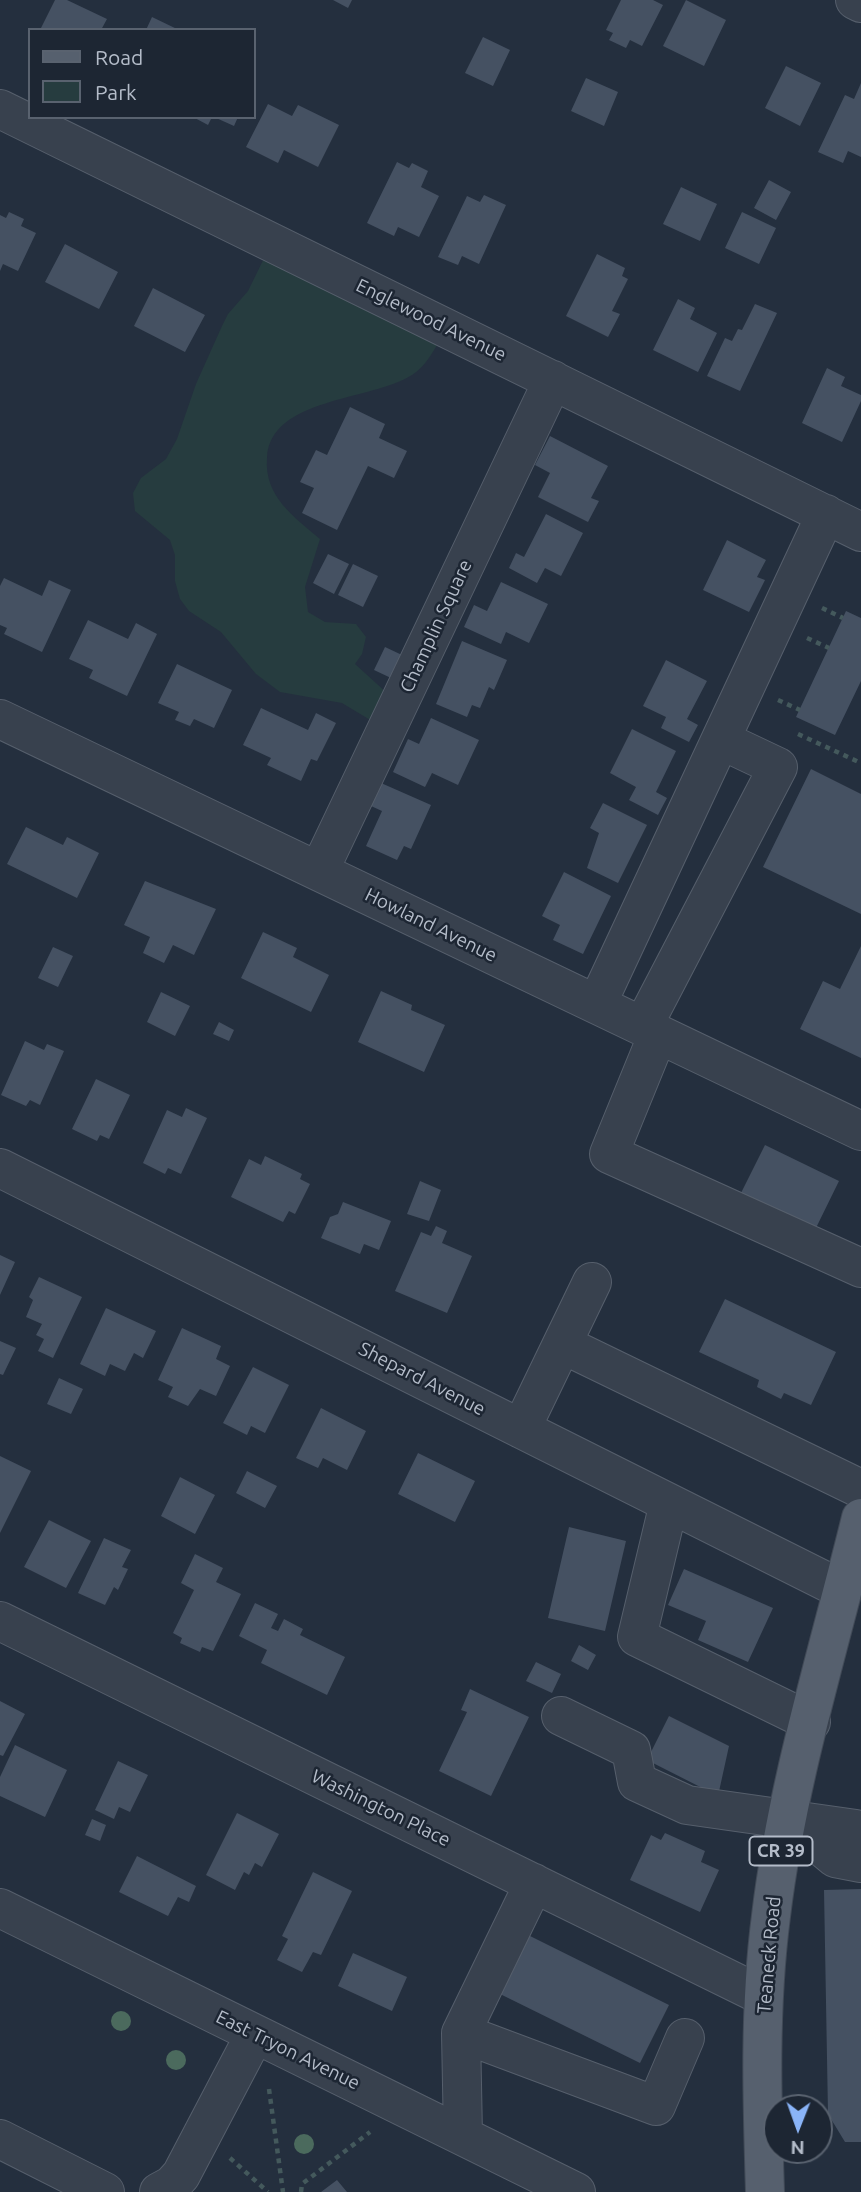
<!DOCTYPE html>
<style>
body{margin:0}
#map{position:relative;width:861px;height:2192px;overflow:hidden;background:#242f3e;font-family:Ubuntu,sans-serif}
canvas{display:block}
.legend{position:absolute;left:28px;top:28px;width:228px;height:91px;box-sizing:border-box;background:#1d2633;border:2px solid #59626f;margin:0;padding:9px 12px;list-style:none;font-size:21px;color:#b4bcc9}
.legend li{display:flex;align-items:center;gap:14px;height:35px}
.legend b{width:35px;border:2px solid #59626f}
.north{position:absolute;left:763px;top:2094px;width:70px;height:70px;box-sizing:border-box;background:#1d2633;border:2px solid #59626f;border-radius:50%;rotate:181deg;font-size:19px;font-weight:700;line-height:28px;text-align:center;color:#b4bcc9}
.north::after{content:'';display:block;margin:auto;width:24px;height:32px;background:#8ab4f8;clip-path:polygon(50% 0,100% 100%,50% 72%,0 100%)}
</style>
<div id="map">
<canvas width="861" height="2192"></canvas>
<ul class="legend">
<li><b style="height:9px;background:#56606e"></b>Road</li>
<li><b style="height:19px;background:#263c3f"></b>Park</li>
</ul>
<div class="north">N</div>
</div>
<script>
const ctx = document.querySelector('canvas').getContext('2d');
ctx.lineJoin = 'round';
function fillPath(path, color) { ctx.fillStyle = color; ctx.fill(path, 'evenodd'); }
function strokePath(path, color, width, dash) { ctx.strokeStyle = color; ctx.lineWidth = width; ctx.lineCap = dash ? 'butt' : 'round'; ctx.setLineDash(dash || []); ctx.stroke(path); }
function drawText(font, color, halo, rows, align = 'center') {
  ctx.font = font + ' Ubuntu,sans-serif'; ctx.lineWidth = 5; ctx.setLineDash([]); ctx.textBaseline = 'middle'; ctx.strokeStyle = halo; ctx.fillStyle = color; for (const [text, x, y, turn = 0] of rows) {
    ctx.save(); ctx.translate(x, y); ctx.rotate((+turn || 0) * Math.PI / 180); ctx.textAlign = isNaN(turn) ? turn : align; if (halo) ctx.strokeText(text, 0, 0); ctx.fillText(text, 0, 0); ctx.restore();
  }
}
const green = new Path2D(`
 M 272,242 L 447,328 C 437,344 428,365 412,375 C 372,401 270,397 267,458 C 264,496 293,516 320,539 L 305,587 L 308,612 L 325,622 L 356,624 L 366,637 L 362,654 L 355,664 L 399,704 L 387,730 L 342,703 L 280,692 L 256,674 L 221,632 L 189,611 L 180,599 L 175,581 L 175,555 L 170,540 L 135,511 L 133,493 L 141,478 L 166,459 L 177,439 L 196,384 L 222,326 L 228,314 L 248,291 Z`);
const building = new Path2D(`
 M 55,0 L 67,0 L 107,19 L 101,30 L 40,30 Z
 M 333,0 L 352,0 L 348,8 Z
 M 621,0 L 653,0 L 663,5 L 642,46 L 630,40 L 626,48 L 609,40 L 613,33 L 606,30 Z
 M 686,0 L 726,20 L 704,66 L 663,46 Z
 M 152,17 L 179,30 L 146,30 Z
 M 483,37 L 510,50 L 493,86 L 465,73 Z
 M 786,66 L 821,83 L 800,126 L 765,108 Z
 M 586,78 L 618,92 L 604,126 L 571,111 Z
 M 861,83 L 861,157 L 848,151 L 843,163 L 818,152 L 845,95 L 854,99 Z
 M 268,104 L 292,116 L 298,105 L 339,125 L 318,167 L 284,150 L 278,163 L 246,147 Z
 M 193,117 L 212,117 L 208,125 Z
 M 214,117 L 238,117 L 234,126 Z
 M 397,162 L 409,168 L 412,163 L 428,171 L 421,187 L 439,196 L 419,237 L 398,227 L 394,236 L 367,223 Z
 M 769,180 L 791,192 L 776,220 L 754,208 Z
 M 681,187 L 717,204 L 700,241 L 663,224 Z
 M 484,195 L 506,205 L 479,264 L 462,256 L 458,265 L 438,257 L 467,196 L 480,202 Z
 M 9,212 L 24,219 L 21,226 L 36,233 L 18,271 L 3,264 L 0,271 L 0,215 L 6,218 Z
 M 742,212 L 776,228 L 759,264 L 725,248 Z
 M 65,244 L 118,272 L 99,309 L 45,282 Z
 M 597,254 L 625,268 L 622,276 L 628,279 L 612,311 L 620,314 L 608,337 L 566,316 Z
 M 153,288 L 205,315 L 185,352 L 134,326 Z
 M 678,299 L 695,308 L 690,319 L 717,333 L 698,372 L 653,350 Z
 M 755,304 L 777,313 L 740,391 L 707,376 L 725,338 L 732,341 L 738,329 L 742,330 Z
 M 827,368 L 845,377 L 841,386 L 861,395 L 861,401 L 842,442 L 802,423 Z
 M 350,407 L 385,424 L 379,438 L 407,451 L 394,478 L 368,466 L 337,530 L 302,513 L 314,488 L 300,482 L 316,450 L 327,455 Z
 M 550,436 L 608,466 L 591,498 L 599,501 L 588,522 L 538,497 L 550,473 L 535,465 Z
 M 546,514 L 583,533 L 561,576 L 545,568 L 537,583 L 509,568 L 516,553 L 524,557 Z
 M 727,540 L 766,560 L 757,577 L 765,580 L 749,612 L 703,590 Z
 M 328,554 L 349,564 L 334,594 L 313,583 Z
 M 353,564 L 378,576 L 363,607 L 338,595 Z
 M 4,578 L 42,596 L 49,580 L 71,590 L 42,652 L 4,634 L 7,628 L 0,625 L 0,586 Z
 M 501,582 L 548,604 L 529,643 L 506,632 L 501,644 L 464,627 L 474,605 L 487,611 Z
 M 846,611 L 861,618 L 861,681 L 835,735 L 796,717 Z
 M 88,620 L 128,639 L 136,623 L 157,634 L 127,696 L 89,678 L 93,670 L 69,659 Z
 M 462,641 L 507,660 L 494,690 L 489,687 L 480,708 L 472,705 L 467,717 L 436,704 Z
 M 385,647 L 402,655 L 391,678 L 374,670 Z
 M 666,660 L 707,681 L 687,719 L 698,725 L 689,742 L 661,728 L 666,717 L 643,706 Z
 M 177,664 L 232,690 L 214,728 L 194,719 L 190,726 L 175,720 L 179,712 L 158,703 Z
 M 261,708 L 308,730 L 316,713 L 336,723 L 317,761 L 311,759 L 301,781 L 267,765 L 271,758 L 243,745 Z
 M 431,718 L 479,740 L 458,785 L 432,773 L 425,787 L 393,772 L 408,739 L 419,744 Z
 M 632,729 L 676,751 L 656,792 L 667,798 L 658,815 L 629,800 L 636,787 L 610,773 Z
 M 811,769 L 861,794 L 861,914 L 763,867 Z
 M 381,783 L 431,805 L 411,849 L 404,846 L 397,860 L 366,846 L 382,811 L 371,806 Z
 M 603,803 L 647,825 L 618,883 L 587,868 L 599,833 L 590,828 Z
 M 26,827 L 63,845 L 67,837 L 99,853 L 77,898 L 7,864 Z
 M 564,872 L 611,896 L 583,954 L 553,940 L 560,925 L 542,916 Z
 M 145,881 L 216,909 L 194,955 L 173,945 L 164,963 L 143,953 L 150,937 L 124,925 Z
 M 263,932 L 297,948 L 293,957 L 329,975 L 311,1012 L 241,978 Z
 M 861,946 L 861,1058 L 800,1029 L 823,981 L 840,989 Z
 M 53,947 L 73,956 L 58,987 L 38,978 Z
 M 381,991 L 412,1005 L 411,1010 L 445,1025 L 424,1072 L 358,1042 Z
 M 161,992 L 190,1006 L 175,1036 L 147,1022 Z
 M 219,1022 L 234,1030 L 229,1041 L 213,1034 Z
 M 25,1041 L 44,1050 L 47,1044 L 64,1051 L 40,1105 L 30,1100 L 26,1106 L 1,1095 Z
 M 96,1079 L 130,1095 L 109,1139 L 100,1135 L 97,1141 L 72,1129 Z
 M 186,1108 L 207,1118 L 181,1174 L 168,1168 L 165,1174 L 143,1163 L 167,1110 L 182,1117 Z
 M 765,1145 L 839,1181 L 814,1232 L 740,1195 Z
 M 265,1156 L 302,1174 L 300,1179 L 310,1184 L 295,1214 L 289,1211 L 283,1222 L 231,1197 L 249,1159 L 261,1165 Z
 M 420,1181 L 441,1190 L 429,1221 L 407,1214 Z
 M 343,1202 L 391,1221 L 379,1250 L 364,1244 L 360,1254 L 321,1238 L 330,1217 L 338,1214 Z
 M 436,1226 L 447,1231 L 442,1243 L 472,1256 L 447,1313 L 395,1291 L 421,1232 L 431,1236 Z
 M 0,1255 L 15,1262 L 0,1295 Z
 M 39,1277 L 82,1297 L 53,1358 L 38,1351 L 44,1339 L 36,1335 L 42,1324 L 26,1317 L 33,1300 L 29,1297 Z
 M 725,1299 L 836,1352 L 811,1405 L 784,1393 L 781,1399 L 757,1387 L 759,1380 L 699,1352 Z
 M 106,1308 L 156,1331 L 143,1358 L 134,1353 L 125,1371 L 110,1364 L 105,1376 L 80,1364 Z
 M 182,1328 L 221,1346 L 216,1359 L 230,1366 L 216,1396 L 200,1389 L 188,1406 L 168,1397 L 173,1387 L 158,1380 Z
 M 0,1341 L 16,1348 L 3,1375 L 0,1374 Z
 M 253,1367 L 289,1385 L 265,1433 L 251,1426 L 247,1435 L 223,1423 Z
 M 59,1378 L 83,1389 L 71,1414 L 47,1404 Z
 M 321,1408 L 366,1431 L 347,1470 L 323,1458 L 318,1468 L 296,1458 Z
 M 418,1453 L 475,1481 L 455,1522 L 398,1494 Z
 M 0,1456 L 31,1471 L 0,1533 Z
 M 247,1471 L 277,1486 L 265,1508 L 236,1493 Z
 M 180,1477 L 215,1495 L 195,1534 L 161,1516 Z
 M 49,1520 L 91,1541 L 66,1588 L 24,1567 Z
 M 569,1527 L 626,1541 L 605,1631 L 548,1618 Z
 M 104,1538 L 131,1550 L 122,1567 L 128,1569 L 118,1590 L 114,1587 L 105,1605 L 78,1593 Z
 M 195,1554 L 223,1568 L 216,1582 L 241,1594 L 213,1651 L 202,1647 L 200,1652 L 180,1643 L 182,1638 L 173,1633 L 194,1590 L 181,1583 Z
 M 684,1569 L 773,1608 L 748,1662 L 698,1640 L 706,1621 L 668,1605 Z
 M 255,1603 L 278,1614 L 271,1628 L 278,1631 L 284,1619 L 303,1629 L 300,1635 L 345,1657 L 327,1695 L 261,1663 L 267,1650 L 239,1636 Z
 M 579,1645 L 596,1655 L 588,1670 L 571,1661 Z
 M 536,1662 L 561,1674 L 552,1693 L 526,1681 Z
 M 470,1689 L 529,1717 L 491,1796 L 439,1771 L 467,1712 L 461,1710 Z
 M 0,1701 L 25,1714 L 3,1756 L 0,1755 Z
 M 669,1716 L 729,1746 L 718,1796 L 647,1760 Z
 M 15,1745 L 67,1770 L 45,1817 L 0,1796 L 0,1777 Z
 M 118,1761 L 148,1775 L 130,1812 L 119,1807 L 114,1819 L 95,1810 Z
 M 237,1813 L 279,1834 L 262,1867 L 255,1863 L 249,1875 L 244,1872 L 235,1890 L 206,1875 Z
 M 92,1819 L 106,1825 L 100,1841 L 85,1835 Z
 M 665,1833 L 705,1851 L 701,1862 L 719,1870 L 700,1912 L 630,1880 L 651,1835 L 661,1840 Z
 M 137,1856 L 196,1886 L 189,1902 L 178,1897 L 168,1916 L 119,1892 Z
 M 313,1872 L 352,1891 L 321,1955 L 313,1952 L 302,1972 L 277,1960 L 288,1939 L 282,1936 Z
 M 861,1889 L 861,2142 L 845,2142 L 828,2114 L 824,1890 Z
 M 528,1935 L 669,2005 L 640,2063 L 498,1993 Z
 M 353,1953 L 407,1977 L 392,2011 L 338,1986 Z
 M 337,2180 L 347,2192 L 321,2192 Z`);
const path = new Path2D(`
 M 822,608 L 843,618
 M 807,638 L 829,648
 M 778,700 L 800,710
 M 798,734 L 861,763
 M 269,2089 L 283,2192
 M 230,2158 L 268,2192
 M 301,2192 L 302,2184 L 370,2132`);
const minor = new Path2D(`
 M 855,0 L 861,3
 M 0,109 L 861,532
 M 0,719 L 861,1131
 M 319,871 L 553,380
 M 597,1004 L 826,514
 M 643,1026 L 778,767 L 721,740
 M 658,1034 L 609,1154 L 861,1268
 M 0,1168 L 843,1590
 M 562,1344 L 861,1489
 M 521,1429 L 592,1282
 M 669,1503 L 637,1637 L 811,1722
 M 0,1621 L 763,1996
 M 561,1716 L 631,1750 L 637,1782 L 687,1805 L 856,1829 L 861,1833
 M 787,1818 L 835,1858 L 861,1863
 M 0,1908 L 576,2192
 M 461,2033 L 656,2106 L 685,2038
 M 463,2136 L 461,2033 L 534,1883
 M 0,2139 L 105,2192
 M 159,2192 L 172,2185 L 181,2175 L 255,2034`);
const major = new Path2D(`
 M 765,2192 C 762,2100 759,2008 771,1916 C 787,1782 829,1649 861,1518`);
const trees = [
 [121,2021],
 [176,2060],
 [304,2144]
];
const shields = [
 [781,1851,63]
];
const shieldNames = [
 ["CR 39",781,1851]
];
const streetNames = [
 ["Englewood Avenue",431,320,26],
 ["Champlin Square",436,626,-65],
 ["Howland Avenue",431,925,26],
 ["Shepard Avenue",422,1379,27],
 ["Washington Place",381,1808,26],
 ["Teaneck Road",769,1955,-85],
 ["East Tryon Avenue",288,2050,26]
];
fillPath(green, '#263c3f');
fillPath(building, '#455162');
strokePath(minor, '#565f6c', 40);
strokePath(major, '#414a57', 40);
strokePath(path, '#44595c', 4.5, [5, 5]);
strokePath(minor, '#38414e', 38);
strokePath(major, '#56606e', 38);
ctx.fillStyle = '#4b6a5d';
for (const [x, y] of trees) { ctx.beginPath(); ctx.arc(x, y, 10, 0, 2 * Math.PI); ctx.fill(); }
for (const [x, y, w] of shields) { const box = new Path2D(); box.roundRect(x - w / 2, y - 14.5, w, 29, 5); ctx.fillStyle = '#1d2633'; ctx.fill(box); strokePath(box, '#b4bcc9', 2); }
drawText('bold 18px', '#b4bcc9', null, shieldNames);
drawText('19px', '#b4bcc9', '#1d2633', streetNames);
</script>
